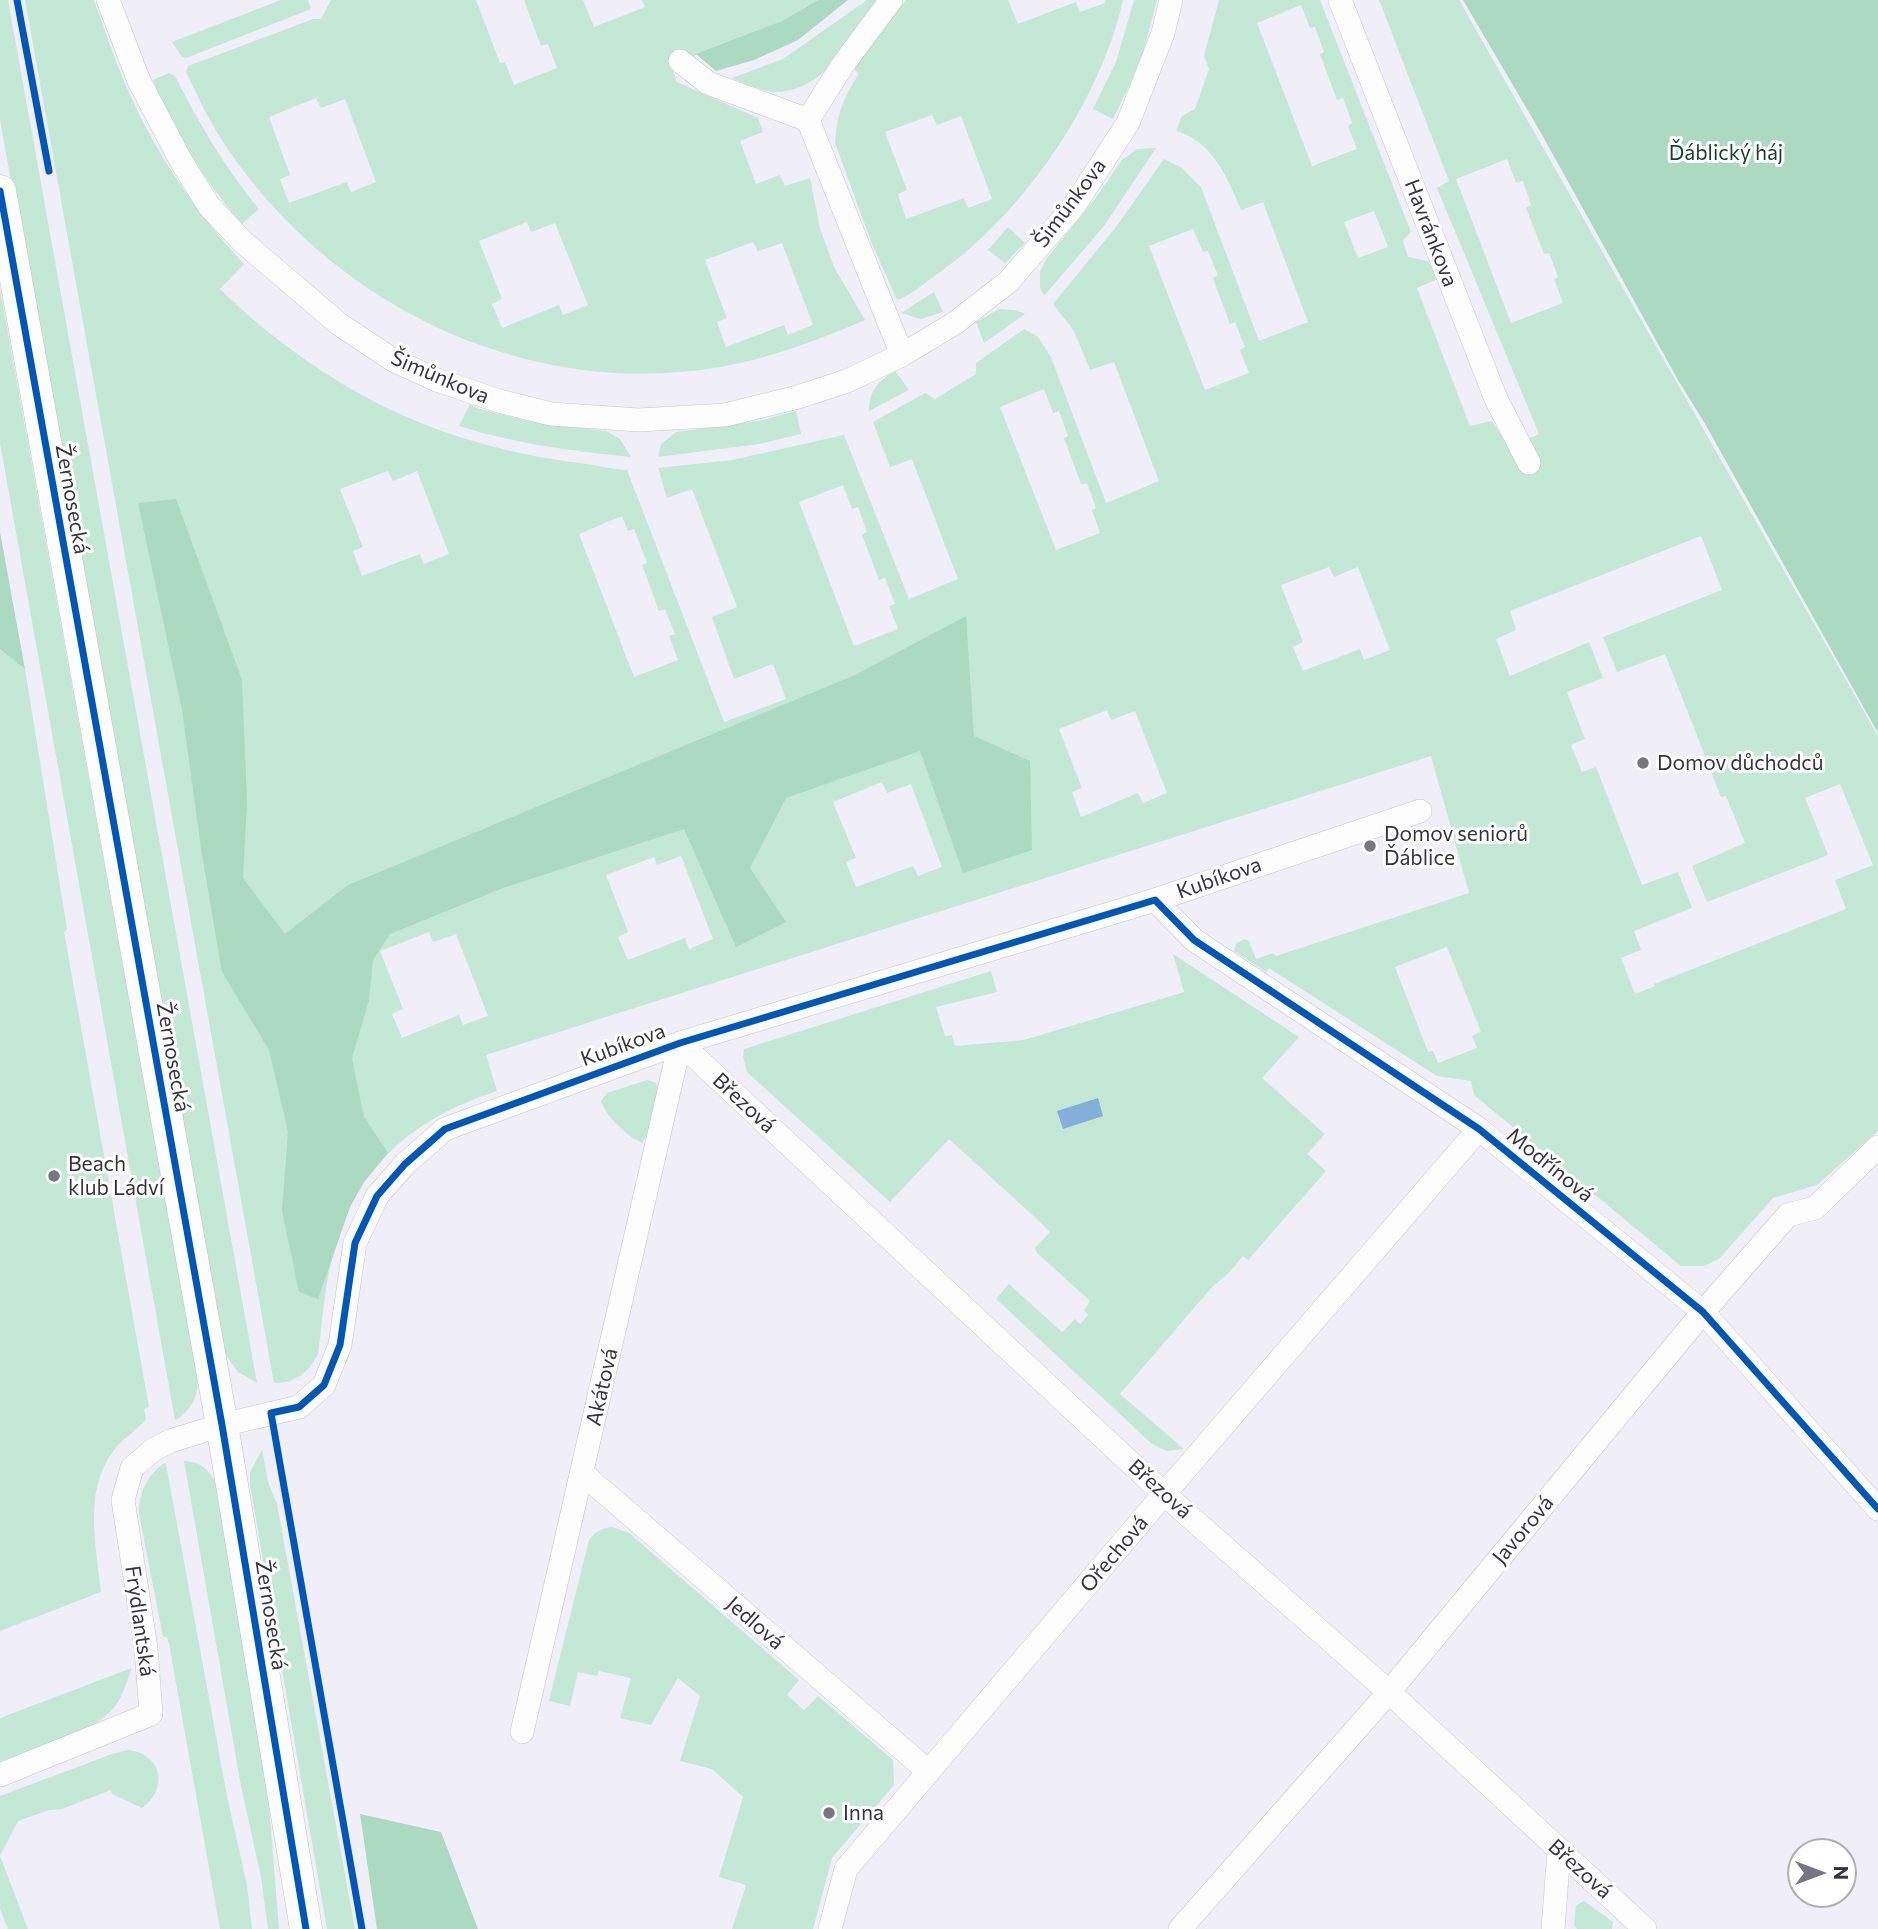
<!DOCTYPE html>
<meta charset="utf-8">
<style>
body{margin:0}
#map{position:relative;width:1878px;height:1929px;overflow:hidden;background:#f0eff8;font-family:Commissioner,sans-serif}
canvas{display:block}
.north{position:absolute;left:1787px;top:1838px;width:70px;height:70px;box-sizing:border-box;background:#fff;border:2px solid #afaeb1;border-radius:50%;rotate:90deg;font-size:19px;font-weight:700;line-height:28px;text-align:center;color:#36353d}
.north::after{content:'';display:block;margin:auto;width:24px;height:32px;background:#77767e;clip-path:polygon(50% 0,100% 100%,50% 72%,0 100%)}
</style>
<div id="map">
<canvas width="1878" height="1929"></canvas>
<div class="north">N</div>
</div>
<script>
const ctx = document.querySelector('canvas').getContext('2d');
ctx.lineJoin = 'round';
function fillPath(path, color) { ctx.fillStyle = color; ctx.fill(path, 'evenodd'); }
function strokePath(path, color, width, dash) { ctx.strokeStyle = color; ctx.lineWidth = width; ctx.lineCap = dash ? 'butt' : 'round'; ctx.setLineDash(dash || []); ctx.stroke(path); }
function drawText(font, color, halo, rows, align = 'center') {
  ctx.font = font + ' Commissioner,sans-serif'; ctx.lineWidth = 6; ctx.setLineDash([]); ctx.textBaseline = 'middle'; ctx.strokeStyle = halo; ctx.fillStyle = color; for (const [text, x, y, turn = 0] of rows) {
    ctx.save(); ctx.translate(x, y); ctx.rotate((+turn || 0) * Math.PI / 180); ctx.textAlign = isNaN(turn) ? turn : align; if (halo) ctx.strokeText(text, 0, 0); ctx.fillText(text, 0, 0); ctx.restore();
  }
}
const green = new Path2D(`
 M 0,0 L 8,0 L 257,1383 L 238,1372 L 225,1354 L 170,1064 L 0,120 Z
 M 25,0 L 94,0 C 104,27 113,55 124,81 C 153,150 194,210 244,264 L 220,289 C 237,305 254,321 272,335 C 368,410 459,447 579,463 C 595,465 610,469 627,470 L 724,722 L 786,699 L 773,664 L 734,679 L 712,617 L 737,607 L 692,489 L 667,498 L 658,468 L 732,460 L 844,435 L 909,599 L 958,579 L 912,459 L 890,467 L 873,422 L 925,393 L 935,399 L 976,374 L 976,363 L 1024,329 L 1038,337 L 1051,357 L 1106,503 L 1159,481 L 1114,362 L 1090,370 L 1074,331 L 1053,304 L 1116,227 L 1164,159 L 1182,168 L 1201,187 L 1259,341 L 1308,322 L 1263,202 L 1241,210 C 1228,178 1212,141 1176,131 L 1182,116 L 1195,109 L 1209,69 L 1204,56 L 1219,0 L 1320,0 L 1411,232 L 1403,241 L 1408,257 L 1428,261 L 1438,279 L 1417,288 L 1470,426 L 1492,421 L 1509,447 L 1539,434 L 1437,188 L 1449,181 L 1379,0 L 1459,0 L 1878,736 L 1878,1131 L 1817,1185 L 1773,1198 L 1719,1259 L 1704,1266 L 1681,1266 L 1474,1095 L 1471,1081 L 1437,1076 L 1269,968 L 1266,972 L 1234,951 L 1236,944 L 1244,939 L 1249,941 L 1256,959 L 1273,953 L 1276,956 L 1469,893 L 1431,756 L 486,1055 L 497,1091 C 410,1119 350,1172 331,1263 C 324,1293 322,1324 318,1354 C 308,1373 296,1383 274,1383 ZM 1301,5 L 1310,28 L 1315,27 L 1324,52 L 1320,54 L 1337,100 L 1343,98 L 1352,123 L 1348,126 L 1357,149 L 1312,166 L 1257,23 ZM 1507,159 L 1516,183 L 1523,181 L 1531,205 L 1526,208 L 1544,254 L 1549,253 L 1558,277 L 1554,279 L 1563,303 L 1511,323 L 1456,179 ZM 1374,211 L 1388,247 L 1358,258 L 1344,222 ZM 1193,229 L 1203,252 L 1208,251 L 1218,275 L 1213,278 L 1230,324 L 1235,322 L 1245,347 L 1240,350 L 1249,373 L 1205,390 L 1149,246 ZM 1044,389 L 1053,413 L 1059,411 L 1068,436 L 1064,438 L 1081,484 L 1087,483 L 1096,508 L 1092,510 L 1100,533 L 1056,550 L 1000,407 ZM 388,471 L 393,481 L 417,471 L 449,554 L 424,564 L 420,554 L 362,576 L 353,551 L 363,547 L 340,489 ZM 843,485 L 852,509 L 858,507 L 867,532 L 862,535 L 879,580 L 885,578 L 895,604 L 889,606 L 898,629 L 854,646 L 799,502 ZM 622,516 L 628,531 L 634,529 L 647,563 L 642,565 L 659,611 L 665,609 L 675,634 L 669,636 L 678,660 L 634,677 L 579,534 ZM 1701,536 L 1722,590 L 1603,637 L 1617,672 L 1665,654 L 1721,797 L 1726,796 L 1745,843 L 1692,866 L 1707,902 L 1828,855 L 1805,798 L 1840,784 L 1873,865 L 1835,880 L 1846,909 L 1654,984 L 1655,986 L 1635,994 L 1621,958 L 1641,950 L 1634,931 L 1692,908 L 1678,872 L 1642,885 L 1596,767 L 1582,772 L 1571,745 L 1585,739 L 1567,692 L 1603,678 L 1589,642 L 1510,676 L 1496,639 L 1516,630 L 1510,611 ZM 1329,567 L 1334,577 L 1358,567 L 1390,650 L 1364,660 L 1360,649 L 1303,671 L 1293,647 L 1303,642 L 1281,585 ZM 1107,710 L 1111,720 L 1135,711 L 1167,793 L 1143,803 L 1138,793 L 1081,817 L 1072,792 L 1082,788 L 1059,729 ZM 882,782 L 887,793 L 911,784 L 942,867 L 918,876 L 913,866 L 856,887 L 846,862 L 856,858 L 833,802 ZM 681,856 L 713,939 L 689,949 L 685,938 L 628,960 L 618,937 L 628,932 L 606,875 L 654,857 L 657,865 ZM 429,932 L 433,942 L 456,934 L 488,1016 L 463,1025 L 459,1015 L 402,1038 L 392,1014 L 403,1009 L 380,951 ZM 1447,947 L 1481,1032 L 1472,1036 L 1477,1048 L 1438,1063 L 1433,1051 L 1428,1052 L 1395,967 Z
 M 281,0 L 308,0 L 311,9 L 186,58 L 182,57 L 172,42 Z
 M 331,0 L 476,0 L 500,63 L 505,62 L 514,85 L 557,68 L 548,44 L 541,46 L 524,0 L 583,0 L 594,27 L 645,7 L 642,0 L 818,0 L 780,22 L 671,65 L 677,82 L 758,118 L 763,132 L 740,141 L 756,184 L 780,175 L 785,186 L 810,178 L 820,229 L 834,267 L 865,320 C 818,340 771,358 720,367 C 529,400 337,308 229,151 C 212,127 199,99 186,72 L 188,66 L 313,19 L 321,19 ZM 316,98 L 321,108 L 345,99 L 376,182 L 351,192 L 347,182 L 289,203 L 280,179 L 290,175 L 269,117 ZM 527,222 L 531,232 L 555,223 L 588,305 L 563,315 L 559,305 L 502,328 L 492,304 L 502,299 L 479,241 ZM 753,242 L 758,251 L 782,243 L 813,325 L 788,335 L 784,325 L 726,347 L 717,322 L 727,318 L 705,260 Z
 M 867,0 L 883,0 C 856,35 819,100 768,91 C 756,89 743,83 732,78 L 783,59 Z
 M 906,0 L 1008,0 L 1018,24 L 1076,2 L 1080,12 L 1105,3 L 1105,0 L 1123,0 C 1100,103 1020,219 933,277 C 922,285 910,296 897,300 L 872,244 L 835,143 C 836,118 844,94 859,74 L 853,68 ZM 932,115 L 937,125 L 961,116 L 992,199 L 968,208 L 964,198 L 906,219 L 898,194 L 907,190 L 885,132 Z
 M 1134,0 L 1157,0 L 1140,64 L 1113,119 L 1093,109 L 1116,62 Z
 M 169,73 L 175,76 C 200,125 224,166 259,209 L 242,224 C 205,181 174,133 153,80 Z
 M 1156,148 L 1104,226 L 1044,296 L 1040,288 L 1040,271 L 1047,258 L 1094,200 L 1122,160 L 1137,149 Z
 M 1008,227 L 1025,243 L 1005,263 L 988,250 Z
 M 0,289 L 198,1381 C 197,1398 191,1411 175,1420 L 0,443 Z
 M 934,292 L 943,312 L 921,319 L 901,313 Z
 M 999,309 L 1016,310 L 1025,314 L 984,343 L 976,322 Z
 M 895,371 L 909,390 L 869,411 C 869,391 878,381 895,371 Z
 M 470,404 L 476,408 L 532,422 L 606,431 L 620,439 L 631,457 C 573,451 515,444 459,426 Z
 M 796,411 L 801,434 L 759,444 L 658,457 L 661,444 L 676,432 L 759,421 Z
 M 0,565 L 17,662 L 25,669 L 67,929 L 64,932 L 149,1407 L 144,1409 L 146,1420 C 136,1430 123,1439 114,1450 C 83,1490 96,1545 101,1592 L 0,1631 Z
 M 1173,954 L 1299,1037 L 1262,1078 L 1325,1134 L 1307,1154 L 1326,1171 L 1248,1260 L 1243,1256 L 1228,1274 L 1214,1285 L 1120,1394 L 1184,1449 L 1166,1451 L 1151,1443 L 996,1299 L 1009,1284 L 1062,1332 L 1075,1319 L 1080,1324 L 1088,1315 L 1084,1310 L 1090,1301 L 1037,1253 L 1035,1248 L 1050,1232 L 1040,1222 L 949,1139 L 890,1202 L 747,1072 L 743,1056 L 744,1049 L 991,971 L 997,992 L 936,1007 L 945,1036 L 952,1035 L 955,1046 L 1024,1040 L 1184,992 Z
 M 647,1080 L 656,1083 C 662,1100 653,1129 642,1143 C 627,1136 606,1117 601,1101 L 607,1093 Z
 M 262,1450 L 268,1482 L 277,1504 L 355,1929 L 327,1929 L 250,1485 L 250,1472 Z
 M 184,1461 C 202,1462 209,1470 217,1485 L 268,1793 L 279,1929 L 268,1929 L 261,1877 L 241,1786 Z
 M 163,1464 L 166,1464 L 227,1796 L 247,1885 L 252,1929 L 220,1929 L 169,1644 L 167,1637 L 163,1637 L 139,1514 C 139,1493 146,1477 163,1464 Z
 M 612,1527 L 629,1533 L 799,1680 L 787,1695 L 804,1710 L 818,1696 L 893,1760 L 894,1785 L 832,1858 L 813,1929 L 732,1929 L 746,1885 L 719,1877 L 743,1797 L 712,1769 L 680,1761 L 700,1696 L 678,1678 L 651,1725 L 620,1718 L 631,1678 L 599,1671 L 597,1676 L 578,1672 L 570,1706 L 549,1701 L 589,1540 C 595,1531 601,1529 612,1527 Z
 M 132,1668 C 126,1682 122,1701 110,1712 C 85,1737 33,1749 0,1762 L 0,1718 Z
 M 128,1750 C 162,1753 169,1789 142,1808 L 112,1794 L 111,1790 L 62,1809 L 49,1810 L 18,1821 L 0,1856 L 28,1929 L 8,1929 L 0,1909 L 0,1796 L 112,1754 Z
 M 1584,1901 L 1613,1922 L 1612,1929 L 1577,1929 L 1574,1925 L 1576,1906 Z`);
const forest = new Path2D(`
 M 818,0 L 848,0 L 798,40 L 754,60 L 716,71 L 696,54 L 782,21 Z
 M 1463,0 L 1878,0 L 1878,733 L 1704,422 L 1678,380 L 1541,133 Z
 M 176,499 L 242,680 L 247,802 L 243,878 L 285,934 L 348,885 L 855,675 L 966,616 L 974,736 L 1030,761 L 1032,850 L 963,873 L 920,751 L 786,798 L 750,868 L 786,922 L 736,947 L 684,829 L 503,888 L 390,934 L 373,960 L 369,1000 L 352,1058 L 364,1117 L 388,1153 L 364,1182 L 350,1207 L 318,1299 L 299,1292 L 282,1211 L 288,1132 L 269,1050 L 222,972 L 202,855 L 182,710 L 138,503 Z
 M 0,532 L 25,669 L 0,649 Z
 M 360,1814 L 441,1832 L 478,1929 L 377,1929 Z`);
const water = new Path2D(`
 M 1098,1098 L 1103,1116 L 1063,1129 L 1057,1111 Z`);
const street = new Path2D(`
 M 108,0 L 139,81 L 181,161 L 209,206 L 243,242 L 339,324 L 393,360 L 437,380 L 499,401 L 551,414 L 639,420 L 725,415 L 798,397 L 847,381 L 902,355 L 955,323 L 1008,282 L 1074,206 L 1128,123 L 1163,33 L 1171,0
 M 1340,0 L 1496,399 L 1529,463
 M 680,61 L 708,83 L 808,120 L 902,355
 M 808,120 L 842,66 L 891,0
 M 1155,900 L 1194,940 L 1479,1129 L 1703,1312 L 1878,1509
 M 680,1043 L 1164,1494 L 1389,1692 L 1645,1929
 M 582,1473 L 929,1772
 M 522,1732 L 680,1043
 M 0,1775 L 151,1714 L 146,1648 L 123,1500 L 132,1468 L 153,1450 L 170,1441 L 222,1425 L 299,1407 L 324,1385 L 340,1345 L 355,1243 L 377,1196 L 405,1164 L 445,1129 L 680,1043 L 1155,900 L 1420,811
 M 830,1929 L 846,1869 L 1164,1494 L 1479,1129
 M 1180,1929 L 1389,1692 L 1703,1312 L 1788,1215 L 1815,1208 L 1878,1147
 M 1553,1929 L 1559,1851`);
const secondary = new Path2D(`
 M 0,191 L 222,1425 L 306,1929`);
const cycleway = new Path2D(`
 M 17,0 L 49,171
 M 0,191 L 222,1425 L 306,1929
 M 362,1929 L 271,1413 L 299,1407 L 324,1385 L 340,1345 L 355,1243 L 377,1196 L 405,1164 L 445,1129 L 680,1043 L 1155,900 L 1194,940 L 1479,1129 L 1703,1312 L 1878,1509`);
const markers = [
 [1643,763,7,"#77767e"],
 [1370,846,7,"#77767e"],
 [54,1176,7,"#77767e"],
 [829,1813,7,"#77767e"]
];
const parkNames = [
 ["Ďáblický háj",1726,153]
];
const streetNames = [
 ["Šimůnkova",1070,203,-53],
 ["Havránkova",1431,233,69],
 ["Šimůnkova",440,377,23],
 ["Žernosecká",72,499,80],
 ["Kubíkova",1219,878,-19],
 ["Kubíkova",623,1045,-20],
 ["Žernosecká",173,1057,80],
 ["Březová",744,1103,43],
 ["Modřínová",1550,1165,39],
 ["Akátová",602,1387,-77],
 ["Březová",1160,1489,42],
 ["Javorová",1523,1530,-50],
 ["Ořechová",1114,1554,-50],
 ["Žernosecká",271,1615,81],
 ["Frýdlantská",140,1621,82],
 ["Jedlová",755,1623,41],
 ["Březová",1580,1869,42]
];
const poiNames = [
 ["Domov důchodců",1657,763],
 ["Domov seniorů",1384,834],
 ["Ďáblice",1384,858],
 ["Beach",68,1164],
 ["klub Ládví",68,1188],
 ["Inna",843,1813]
];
fillPath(green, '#c3e8d5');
fillPath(forest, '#acd9c2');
fillPath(water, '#84afdb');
strokePath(street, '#c5c5cc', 24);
strokePath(secondary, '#c5c5cc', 33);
strokePath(street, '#fdfdfe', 23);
strokePath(secondary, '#fdfdfe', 32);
strokePath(cycleway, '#0057b8', 7);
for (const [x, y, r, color] of markers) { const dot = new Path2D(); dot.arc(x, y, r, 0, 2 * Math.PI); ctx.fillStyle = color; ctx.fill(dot); strokePath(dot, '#fff', 2.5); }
drawText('21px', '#193d29', '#fff', parkNames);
drawText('21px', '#36353d', '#fff', streetNames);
drawText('21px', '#36353d', '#fff', poiNames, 'left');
</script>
